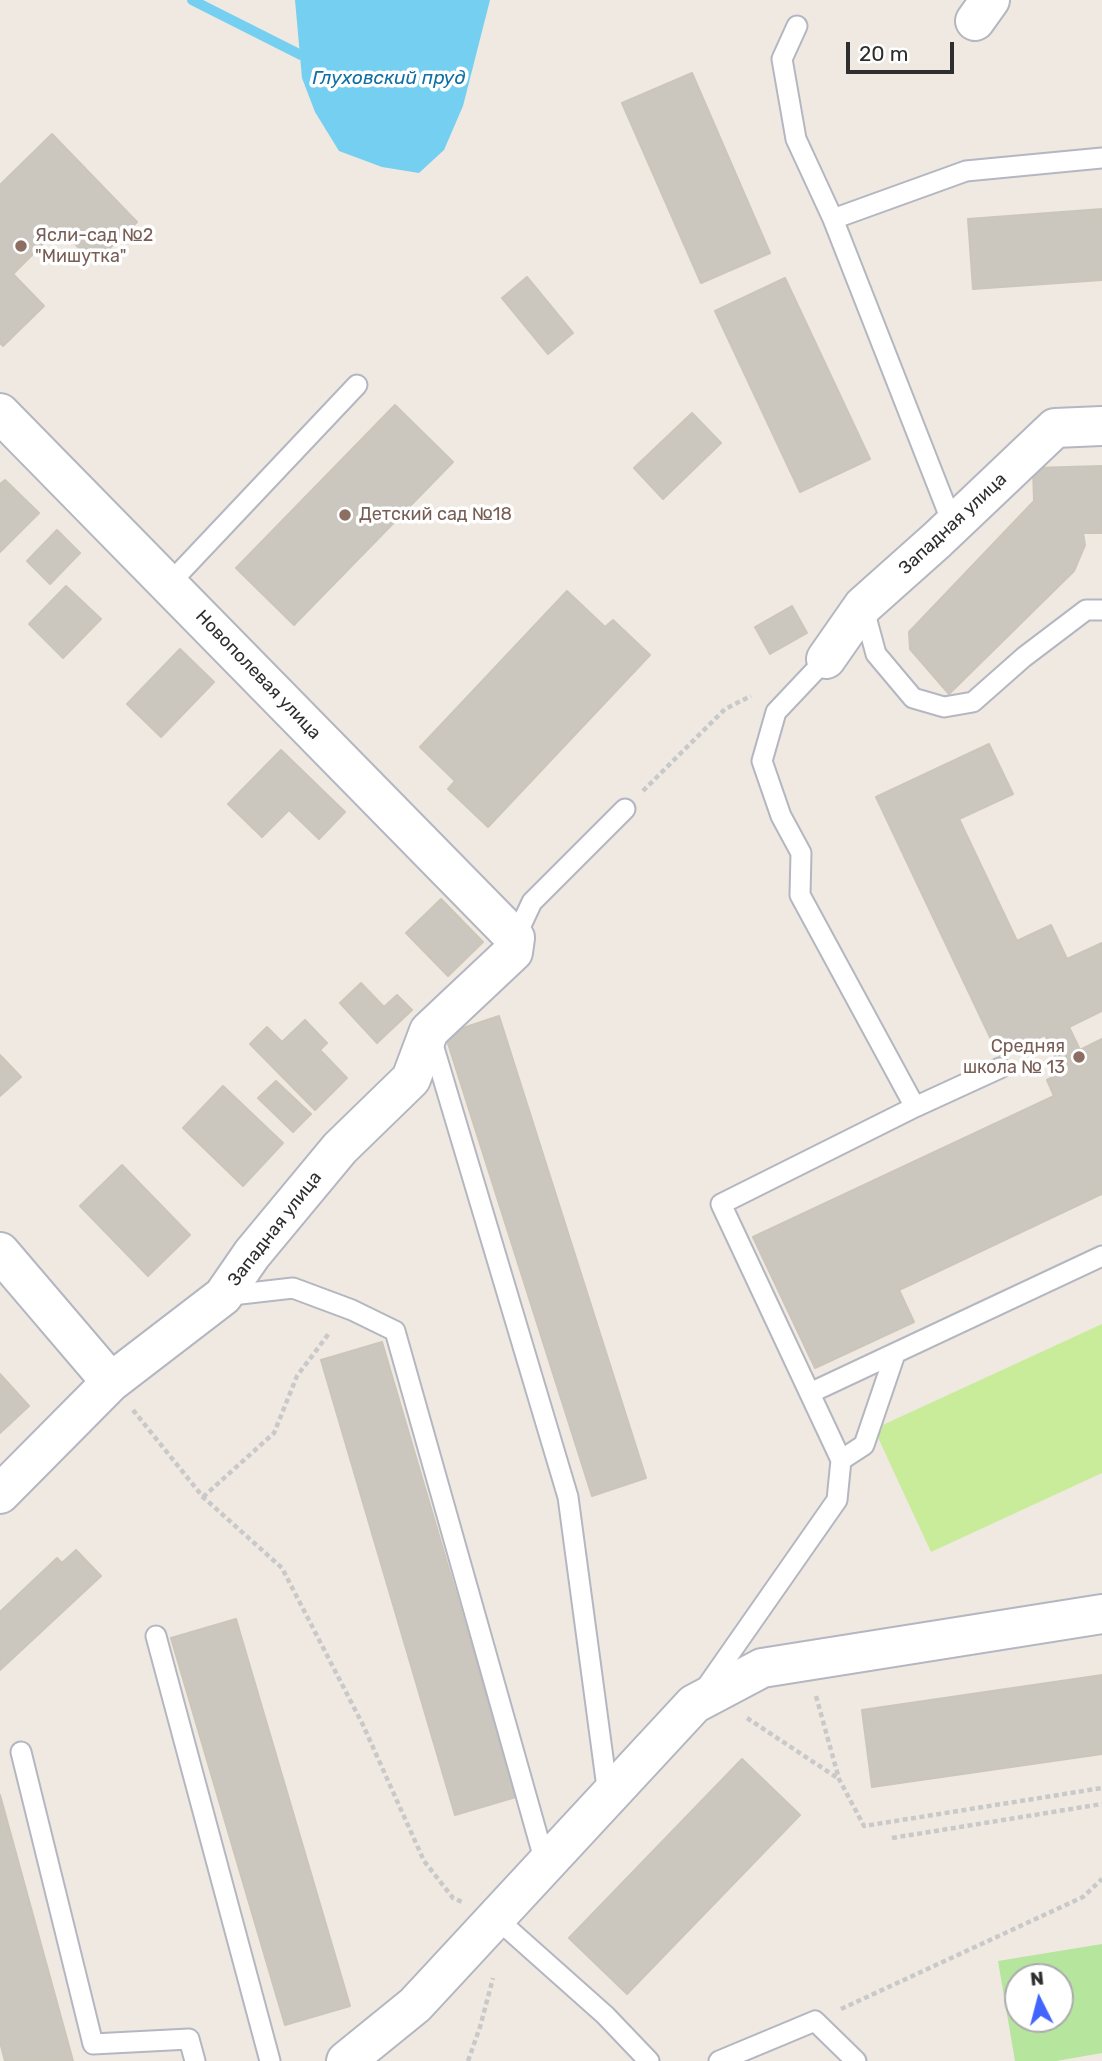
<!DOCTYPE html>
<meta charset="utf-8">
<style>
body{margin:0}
#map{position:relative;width:1102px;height:2061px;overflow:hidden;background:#efe9e1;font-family:Rubik,sans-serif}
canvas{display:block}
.north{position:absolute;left:1004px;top:1963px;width:70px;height:70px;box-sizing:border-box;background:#fff;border:2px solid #ababab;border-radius:50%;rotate:354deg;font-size:19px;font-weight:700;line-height:28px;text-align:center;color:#2e2e2e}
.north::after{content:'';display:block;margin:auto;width:24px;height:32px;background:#4264fb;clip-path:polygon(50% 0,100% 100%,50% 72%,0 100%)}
.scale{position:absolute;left:846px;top:42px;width:108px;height:32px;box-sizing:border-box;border:4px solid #2e2e2e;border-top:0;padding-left:9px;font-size:21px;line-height:24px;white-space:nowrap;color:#2e2e2e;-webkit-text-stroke:5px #fff;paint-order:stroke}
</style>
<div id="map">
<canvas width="1102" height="2061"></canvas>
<div class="north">N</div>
<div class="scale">20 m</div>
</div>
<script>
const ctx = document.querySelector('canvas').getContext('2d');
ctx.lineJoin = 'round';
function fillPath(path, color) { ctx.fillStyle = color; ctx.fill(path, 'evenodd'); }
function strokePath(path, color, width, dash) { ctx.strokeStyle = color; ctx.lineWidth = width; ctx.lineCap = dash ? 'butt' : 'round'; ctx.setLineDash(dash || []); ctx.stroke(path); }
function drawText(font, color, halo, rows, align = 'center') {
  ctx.font = font + ' Rubik,sans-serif'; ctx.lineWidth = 7; ctx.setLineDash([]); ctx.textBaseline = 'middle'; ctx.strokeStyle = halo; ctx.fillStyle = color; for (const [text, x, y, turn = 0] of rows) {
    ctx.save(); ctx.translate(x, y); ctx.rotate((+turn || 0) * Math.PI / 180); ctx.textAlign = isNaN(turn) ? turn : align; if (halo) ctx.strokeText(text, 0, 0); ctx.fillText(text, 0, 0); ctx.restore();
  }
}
const green = new Path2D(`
 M 1102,1944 L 1102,2053 L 1056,2061 L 1015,2061 L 998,1961 ZM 1018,1977 L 1060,1977 L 1060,2019 L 1018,2019 Z`);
const pitch = new Path2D(`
 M 1102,1324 L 1102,1473 L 931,1552 L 874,1429 Z`);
const water = new Path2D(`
 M 295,0 L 490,0 L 463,106 L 444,150 L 419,173 L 382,167 L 339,151 L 315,112 L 302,78 Z`);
const stream = new Path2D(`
 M 192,0 L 301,55`);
const building = new Path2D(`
 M 692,73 L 770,253 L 701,283 L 622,103 Z
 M 52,134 L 137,222 L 94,263 L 59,228 L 13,274 L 44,306 L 3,346 L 0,343 L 0,185 Z
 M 1102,209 L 1102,280 L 973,289 L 968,219 Z
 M 527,277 L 573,333 L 548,354 L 502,298 Z
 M 785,278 L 870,459 L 800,492 L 715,311 Z
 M 395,405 L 453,462 L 294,625 L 236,568 Z
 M 692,413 L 721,443 L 663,499 L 634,468 Z
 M 1102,466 L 1102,533 L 1083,533 L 1085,545 L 1074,571 L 949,694 L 910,649 L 909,632 L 1034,501 L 1033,468 Z
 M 5,480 L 39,513 L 0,552 L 0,484 Z
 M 57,530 L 80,553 L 50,584 L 27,561 Z
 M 66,586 L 101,619 L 63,658 L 29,624 Z
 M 567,591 L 605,627 L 613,620 L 650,655 L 488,827 L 448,789 L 455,781 L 420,747 Z
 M 792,606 L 807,633 L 770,654 L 755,627 Z
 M 180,649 L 214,682 L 161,737 L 127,704 Z
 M 989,744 L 1013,794 L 959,819 L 1017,941 L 1051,925 L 1067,959 L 1102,943 L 1102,1011 L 1069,1027 L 1080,1050 L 1102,1039 L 1102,1194 L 899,1290 L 914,1322 L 815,1368 L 753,1237 L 1054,1096 L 1047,1080 L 1062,1072 L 1045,1035 L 999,1056 L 876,797 Z
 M 281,750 L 345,812 L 319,839 L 289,810 L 262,837 L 228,804 Z
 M 441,899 L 483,942 L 448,976 L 406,933 Z
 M 361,983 L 384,1007 L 397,995 L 412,1010 L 377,1043 L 340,1003 Z
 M 499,1016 L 646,1478 L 592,1496 L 445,1034 Z
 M 305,1020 L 327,1043 L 320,1050 L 347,1078 L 315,1110 L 250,1044 L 267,1027 L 282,1042 Z
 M 0,1055 L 21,1077 L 0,1096 Z
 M 276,1081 L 311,1114 L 293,1132 L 258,1098 Z
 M 223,1086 L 283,1143 L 243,1186 L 183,1128 Z
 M 122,1165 L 190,1235 L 148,1276 L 80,1206 Z
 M 382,1342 L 516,1797 L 455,1815 L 321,1360 Z
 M 0,1374 L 29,1406 L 0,1433 Z
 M 76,1550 L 101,1576 L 0,1670 L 0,1612 L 57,1558 L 62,1563 Z
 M 236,1619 L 350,2006 L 285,2025 L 171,1638 Z
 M 1102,1675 L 1102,1754 L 872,1787 L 862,1710 Z
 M 742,1759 L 800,1815 L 627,1994 L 569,1938 Z
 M 0,1795 L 73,2061 L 5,2061 L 0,2042 Z`);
const path = new Path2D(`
 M 643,791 L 725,709 L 751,696
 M 133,1410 L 203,1497 L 282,1568 L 363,1725 L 424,1861 L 453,1898 L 462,1902
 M 203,1497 L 274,1433 L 297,1376 L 330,1332
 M 816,1696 L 839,1779 L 864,1826 L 1102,1788
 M 747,1718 L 839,1779
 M 892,1838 L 1102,1804
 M 841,2009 L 1083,1897 L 1102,1879
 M 468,2061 L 480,2027 L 493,1978`);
const lane = new Path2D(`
 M 797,26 L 782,59 L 796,139 L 833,219
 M 953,525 L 833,219 L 966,171 L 1102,158
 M 169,584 L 357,385
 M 863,606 L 876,654 L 913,698 L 944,707 L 973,702 L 1024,657 L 1086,610 L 1102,610
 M 826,659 L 776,712 L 762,761 L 781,816 L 801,853 L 800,895 L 915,1107
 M 515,938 L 532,902 L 625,809
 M 431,1038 L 568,1497 L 608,1795
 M 223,1296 L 293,1288 L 352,1310 L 395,1331 L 546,1866
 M 810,1393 L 1102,1256
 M 841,1460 L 864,1445 L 895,1354
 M 156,1636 L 270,2061
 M 705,1689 L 837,1500 L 841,1460 L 721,1204 L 915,1107 L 1000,1068
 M 21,1752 L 93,2044 L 189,2039 L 195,2061
 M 496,1918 L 605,2015 L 649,2061
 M 719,2061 L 815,2021 L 856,2061`);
const street = new Path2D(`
 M 975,21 L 990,0
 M 0,413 L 515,938 L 513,952 L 429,1031 L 411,1079 L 340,1148 L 252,1254 L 223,1296 L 111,1382 L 0,1494
 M 826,659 L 863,606 L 937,540 L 1055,428 L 1102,426
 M 0,1252 L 111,1382
 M 346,2061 L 415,2005 L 694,1704 L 762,1668 L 1102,1614`);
const markers = [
 [21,246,7,"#8d6e63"],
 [345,515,7,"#8d6e63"],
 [1079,1057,7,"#8d6e63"]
];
const educationNames = [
 ["Ясли-сад №2",35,236],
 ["\"Мишутка\"",35,257],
 ["Детский сад №18",359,515],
 ["Средняя",1065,1047,"right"],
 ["школа № 13",1065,1068,"right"]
];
const streetNames = [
 ["Западная улица",953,524,-43],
 ["Новополевая улица",258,675,46],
 ["Западная улица",275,1229,-52]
];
const waterNames = [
 ["Глуховский пруд",389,79]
];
fillPath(green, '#b6e59e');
fillPath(pitch, '#c9ec9a');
fillPath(water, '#75cff0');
strokePath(stream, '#75cff0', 10);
fillPath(building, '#cbc7bf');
strokePath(building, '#cbc5ba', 2);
strokePath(lane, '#b4b7c1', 23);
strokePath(street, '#b4b7c1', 42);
strokePath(path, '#c9c9c9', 4.5, [5, 3.5]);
strokePath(lane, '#fff', 19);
strokePath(street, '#fff', 38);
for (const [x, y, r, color] of markers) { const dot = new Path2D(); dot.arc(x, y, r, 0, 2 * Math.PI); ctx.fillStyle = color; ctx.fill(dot); strokePath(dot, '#fff', 2.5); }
drawText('18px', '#785e54', '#fff', educationNames, 'left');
drawText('18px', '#2e2e2e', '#fff', streetNames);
drawText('italic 19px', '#0d6fa3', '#fff', waterNames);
</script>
